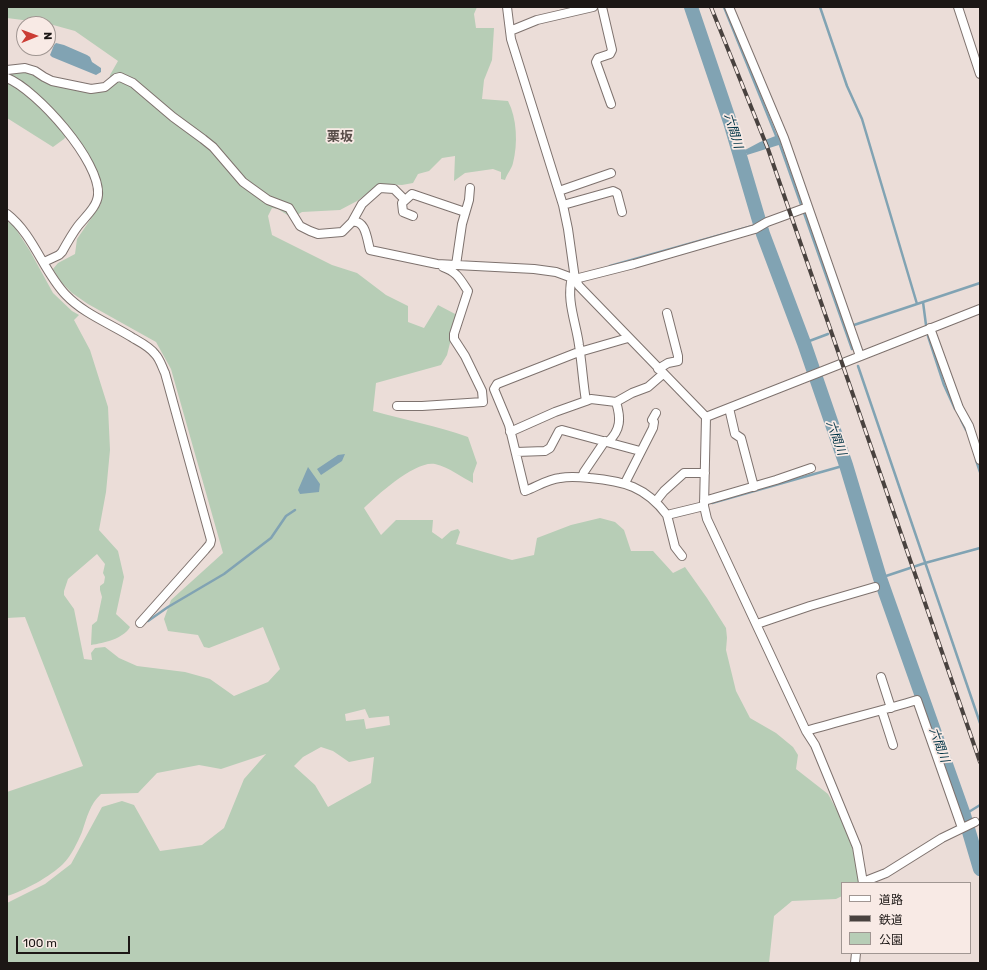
<!DOCTYPE html>
<meta charset="utf-8">
<style>
body{margin:0}
#map{position:relative;width:987px;height:970px;overflow:hidden;background:#ebddd8;font-family:Rubik,"Noto Sans JP",sans-serif}
canvas{display:block}
.frame{position:absolute;inset:0;border:8px solid #1c1715;pointer-events:none}
.legend{position:absolute;left:841px;top:882px;width:130px;height:72px;box-sizing:border-box;background:#f8eae5;border:1px solid #a09692;margin:0;padding:5px 7px;list-style:none;font-size:12px;color:#1c1715}
.legend li{display:flex;align-items:center;gap:8px;height:20px}
.legend b{width:20px;border:1px solid #a09692}
.north{position:absolute;left:16px;top:16px;width:40px;height:40px;box-sizing:border-box;background:#f8eae5;border:1px solid #a09692;border-radius:50%;rotate:89deg;font-size:11px;font-weight:700;line-height:16px;text-align:center;color:#1c1715}
.north::after{content:'';display:block;margin:auto;width:14px;height:18px;background:#cb3d35;clip-path:polygon(50% 0,100% 100%,50% 72%,0 100%)}
.scale{position:absolute;left:16px;top:936px;width:114px;height:18px;box-sizing:border-box;border:2px solid #1c1715;border-top:0;padding-left:5px;font-size:12px;line-height:14px;white-space:nowrap;color:#1c1715;-webkit-text-stroke:3px #f8eae5;paint-order:stroke}
</style>
<div id="map">
<canvas width="987" height="970"></canvas>
<div class="frame"></div>
<ul class="legend">
<li><b style="height:5px;background:#fff"></b>道路</li>
<li><b style="height:5px;background:#49423f"></b>鉄道</li>
<li><b style="height:11px;background:#b7cdb6"></b>公園</li>
</ul>
<div class="north">N</div>
<div class="scale">100 m</div>
</div>
<script>
const ctx = document.querySelector('canvas').getContext('2d');
ctx.lineJoin = 'round';
function fillPath(path, color) { ctx.fillStyle = color; ctx.fill(path, 'evenodd'); }
function strokePath(path, color, width, dash) { ctx.strokeStyle = color; ctx.lineWidth = width; ctx.lineCap = dash ? 'butt' : 'round'; ctx.setLineDash(dash || []); ctx.stroke(path); }
function drawText(font, color, halo, rows, align = 'center') {
  ctx.font = font + ' Rubik,"Noto Sans JP",sans-serif'; ctx.lineWidth = 3.5; ctx.setLineDash([]); ctx.textBaseline = 'middle'; ctx.strokeStyle = halo; ctx.fillStyle = color; for (const [text, x, y, turn = 0] of rows) {
    ctx.save(); ctx.translate(x, y); ctx.rotate((+turn || 0) * Math.PI / 180); ctx.textAlign = isNaN(turn) ? turn : align; if (halo) ctx.strokeText(text, 0, 0); ctx.fillText(text, 0, 0); ctx.restore();
  }
}
const green = new Path2D(`
 M 7,7 L 477,7 L 474,14 L 476,28 L 494,28 L 492,60 L 484,80 L 482,99 L 508,101 C 517,118 518,144 513,163 C 512,168 507,174 505,180 L 501,179 L 501,172 L 493,169 L 465,173 L 454,181 L 455,156 L 442,158 L 429,171 L 418,174 L 413,183 L 402,185 L 380,184 L 357,201 L 340,210 L 302,212 L 292,218 L 278,209 L 272,208 L 268,216 L 272,235 L 332,265 L 357,273 L 386,295 L 408,306 L 408,322 L 424,328 L 438,305 L 457,315 L 447,355 L 441,365 L 376,383 L 373,411 C 405,420 437,426 468,437 L 477,463 L 473,474 L 473,483 C 461,477 449,467 435,464 C 416,460 377,495 364,508 L 381,535 L 396,520 L 433,520 L 432,532 L 442,539 L 451,531 L 458,529 L 460,532 L 456,544 L 512,560 L 534,555 L 537,538 L 571,525 L 600,518 L 615,522 L 624,530 L 631,551 L 653,551 L 673,573 L 685,567 L 707,598 L 726,628 L 727,638 L 726,650 L 736,691 L 750,718 L 776,733 L 793,747 L 798,755 L 796,769 L 828,794 L 840,816 L 852,847 L 858,870 L 860,883 L 842,883 L 842,896 L 836,899 L 792,901 L 774,916 L 769,963 L 7,963 L 7,903 L 45,884 L 71,864 L 102,807 L 122,801 L 134,805 L 160,851 L 202,845 L 224,828 L 244,779 L 266,754 L 221,769 L 199,765 L 157,773 L 138,793 L 101,794 C 90,804 87,817 82,832 C 77,843 72,855 63,864 C 51,876 24,891 7,896 L 7,792 L 83,766 L 25,617 L 7,618 L 7,221 L 14,226 L 30,251 L 53,293 L 72,311 L 79,315 L 74,320 L 90,350 L 108,407 L 110,450 L 106,492 L 99,530 L 118,551 L 124,577 L 116,614 L 130,627 C 123,639 104,643 91,645 L 92,625 L 97,621 L 102,597 L 100,590 L 100,586 L 104,583 L 105,577 L 103,573 L 105,564 L 97,554 L 68,579 L 64,591 L 64,595 L 74,609 L 84,659 L 92,660 L 91,653 L 95,648 L 105,647 L 119,658 L 137,666 L 185,672 L 203,677 L 210,679 L 234,696 L 268,682 L 280,669 L 263,627 L 209,648 L 204,647 L 198,635 L 168,631 L 164,619 L 171,600 L 223,553 L 171,369 L 156,342 L 88,304 L 72,293 L 61,282 L 53,269 L 58,263 L 75,254 L 77,239 L 101,204 L 101,183 L 91,161 L 64,121 L 59,125 L 67,135 L 64,139 L 53,147 L 7,118 L 7,77 L 13,73 L 22,71 L 93,93 L 108,90 L 110,75 L 118,61 L 75,31 L 46,23 L 7,18 ZM 365,709 L 369,718 L 389,716 L 390,725 L 366,729 L 364,719 L 346,721 L 345,714 ZM 321,747 L 333,751 L 349,762 L 374,757 L 371,783 L 328,807 L 315,785 L 294,766 L 303,757 Z`);
const water = new Path2D(`
 M 56,43 L 64,45 L 87,55 L 90,57 L 92,62 L 101,68 L 101,72 L 96,75 L 52,57 L 50,55 L 54,45 Z
 M 778,135 L 782,144 L 747,155 L 745,150 L 760,142 Z
 M 345,454 L 342,461 L 321,475 L 317,469 L 338,455 Z
 M 308,467 L 320,484 L 319,492 L 300,494 L 298,490 Z`);
const stream = new Path2D(`
 M 724,7 L 777,138
 M 820,7 L 847,86 L 862,119 L 917,304
 M 779,142 L 852,349
 M 740,154 L 748,151
 M 610,266 L 756,225
 M 923,302 L 980,283
 M 851,326 L 923,302 L 926,325
 M 928,336 L 944,385 L 955,409
 M 804,343 L 828,334
 M 858,366 L 980,723
 M 961,420 L 966,430
 M 976,460 L 980,472
 M 712,503 L 846,465
 M 880,578 L 925,563 L 980,548
 M 148,621 L 168,607 L 224,574 L 271,538 L 286,516 L 295,510
 M 964,815 L 980,805`);
const river = new Path2D(`
 M 691,7 L 730,122 L 763,234 L 804,343 L 846,465 L 880,578 L 964,815 L 980,869`);
const minor = new Path2D(`
 M 507,7 L 511,39 L 563,205 L 568,229 L 575,279 L 579,286 L 706,417 L 704,506 L 707,519 L 806,731 L 815,745 L 857,847 L 863,883
 M 602,7 L 612,50 L 610,54 L 598,58 L 596,62 L 611,104
 M 729,7 L 784,138 L 860,356
 M 958,7 L 980,74
 M 510,31 L 537,20 L 593,7
 M 7,70 L 25,68 L 35,71 L 44,77 L 52,81 L 91,89 L 105,87 L 116,78 L 120,77 L 133,83 L 173,117 L 203,139 L 213,147 L 243,182 L 268,200 L 289,208 L 300,226 L 310,231 L 318,234 L 342,232 L 352,222 C 366,219 367,240 370,250 L 437,264 L 534,269 L 556,272 L 575,279 L 634,264 L 755,229 L 767,222 L 808,207
 M 7,78 C 37,90 101,162 98,195 C 97,207 85,217 78,226 C 72,234 67,243 62,252 L 59,255 L 44,262
 M 559,191 L 611,173
 M 563,205 L 613,191 L 617,193 L 622,212
 M 7,214 C 34,235 43,271 66,295 C 84,314 111,324 133,338 C 140,342 150,347 155,354 C 160,359 162,367 165,373 L 211,540 L 210,544 L 205,550 L 140,623
 M 413,216 L 403,212 L 402,203 L 412,194 L 465,212
 M 352,222 L 362,204 L 380,188 L 394,189 L 405,200
 M 456,265 L 462,224 L 469,200 L 470,188
 M 930,328 L 959,408 L 969,426 L 980,460
 M 628,338 L 576,353 L 497,384 L 494,389 L 509,425 L 525,491 C 536,487 548,479 560,478 C 569,476 581,477 590,478 C 624,481 646,487 667,515 L 704,506
 M 658,369 L 668,363 L 678,361 L 678,356 L 667,313
 M 586,401 L 591,399 L 616,402 C 621,418 621,430 608,442
 M 616,402 L 632,393 L 648,387 L 663,374
 M 397,406 L 422,406 L 483,402 L 482,391 L 465,356 L 454,339 L 454,334 L 468,291 C 460,279 457,272 443,267
 M 729,408 L 735,434 L 741,438 L 754,487
 M 706,417 L 980,309
 M 510,432 L 555,412 L 586,401 C 583,383 582,364 579,345 C 576,322 566,301 572,277
 M 516,452 L 545,451 L 550,448 L 559,431 L 562,430 L 640,451
 M 582,477 L 584,472 L 605,441
 M 625,483 L 653,428 L 654,422 L 652,420 L 656,413
 M 656,501 L 664,491 L 684,473 L 705,473
 M 704,501 L 776,480 L 811,468
 M 667,515 L 675,547 L 682,556
 M 757,624 L 810,606 L 875,587
 M 881,677 L 891,708
 M 882,711 L 893,745
 M 806,731 C 843,720 881,711 917,700 L 962,828
 M 863,882 L 886,873 L 942,838 L 975,822
 M 855,963 L 856,953`);
const rail = new Path2D(`
 M 711,7 L 768,149 L 980,762`);
const waterNames = [
 ["六間川",733,131,73],
 ["六間川",836,438,70],
 ["六間川",939,745,70]
];
const quarterNames = [
 ["栗坂",340,137]
];
fillPath(green, '#b7cdb6');
fillPath(water, '#81a3b3');
strokePath(stream, '#81a3b3', 2.5);
strokePath(river, '#81a3b3', 14);
strokePath(minor, '#7e726e', 10);
strokePath(minor, '#fff', 8);
strokePath(rail, '#49423f', 4);
strokePath(rail, '#f8eae5', 2.5, [8]);
drawText('italic 12px', '#003446', '#f8eae5', waterNames);
drawText('bold 13px', '#584d49', '#f8eae5', quarterNames);
</script>
